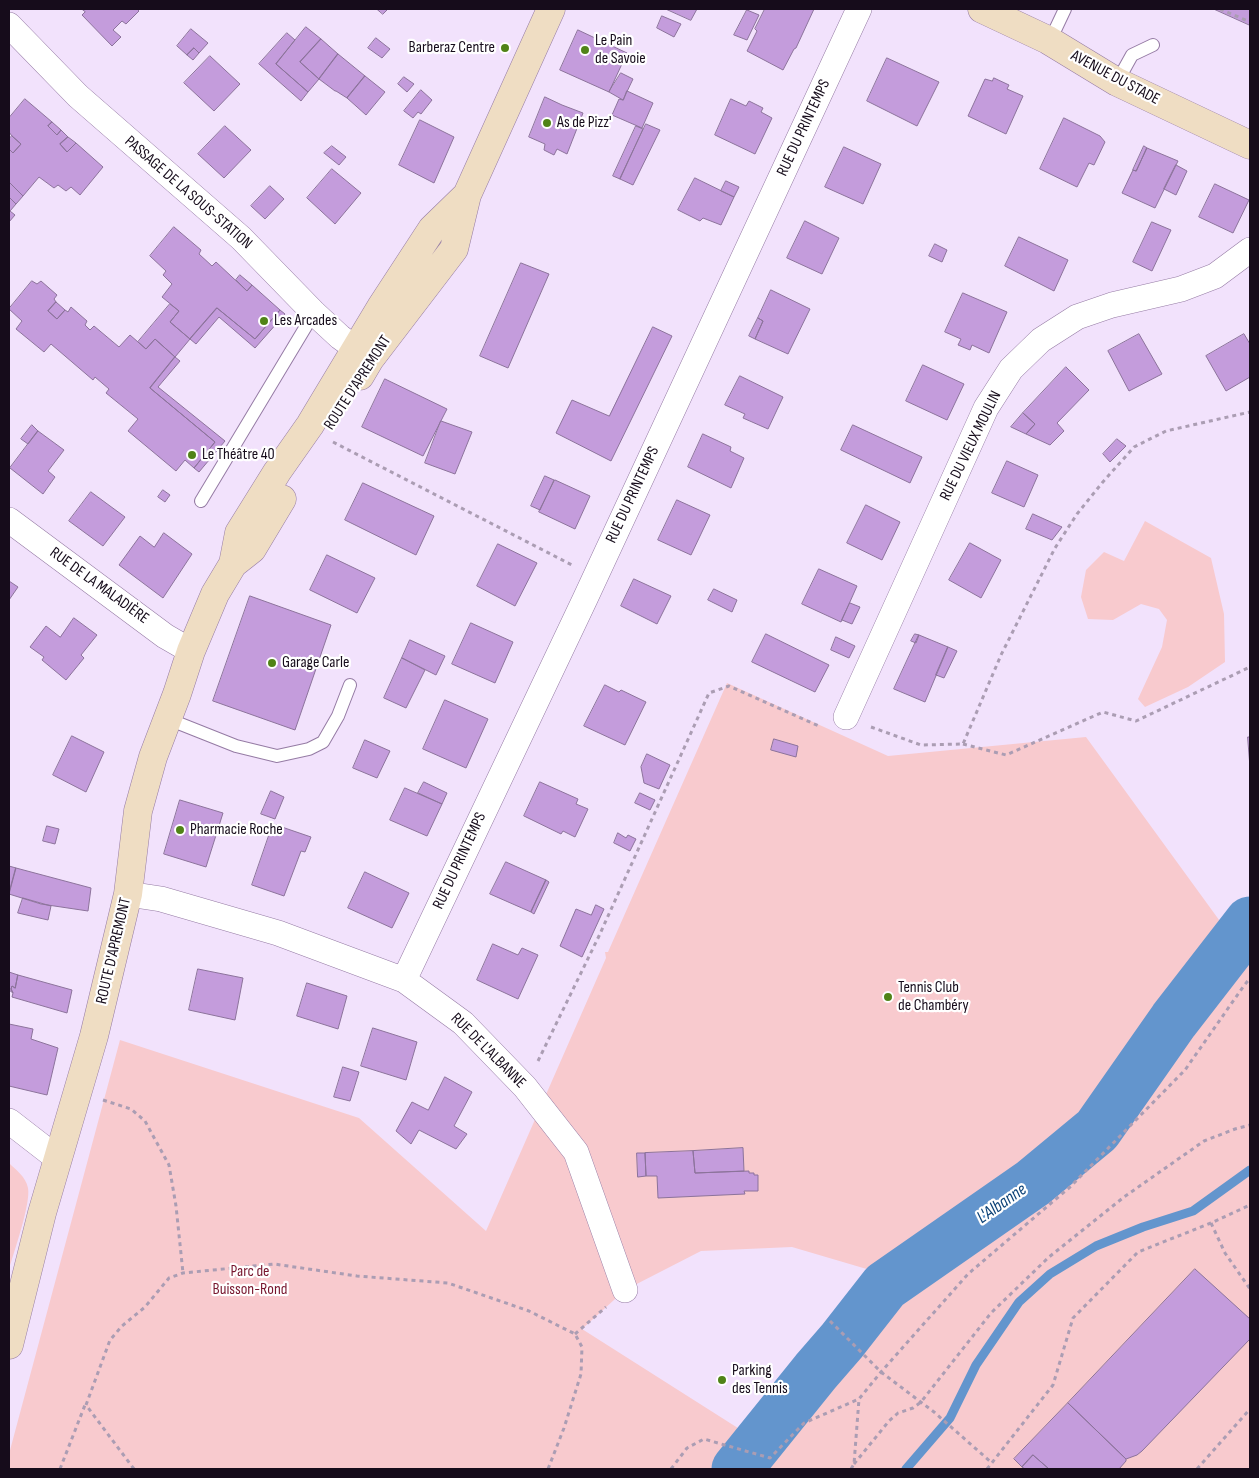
<!DOCTYPE html>
<meta charset="utf-8">
<style>
body{margin:0}
#map{position:relative;width:1259px;height:1478px;overflow:hidden;background:#f2e2fc;font-family:"Sofia Sans Condensed",sans-serif}
canvas{display:block}
.frame{position:absolute;inset:0;border:10px solid #160c1b;pointer-events:none}
</style>
<div id="map">
<canvas width="1259" height="1478"></canvas>
<div class="frame"></div>
</div>
<script>
const ctx = document.querySelector('canvas').getContext('2d');
ctx.lineJoin = 'round';
function fillPath(path, color) { ctx.fillStyle = color; ctx.fill(path, 'evenodd'); }
function strokePath(path, color, width, dash) { ctx.strokeStyle = color; ctx.lineWidth = width; ctx.lineCap = dash ? 'butt' : 'round'; ctx.setLineDash(dash || []); ctx.stroke(path); }
function drawText(font, color, halo, rows, align = 'center') {
  ctx.font = font + ' "Sofia Sans Condensed",sans-serif'; ctx.lineWidth = 4.5; ctx.setLineDash([]); ctx.textBaseline = 'middle'; ctx.strokeStyle = halo; ctx.fillStyle = color; for (const [text, x, y, turn = 0] of rows) {
    ctx.save(); ctx.translate(x, y); ctx.rotate((+turn || 0) * Math.PI / 180); ctx.textAlign = isNaN(turn) ? turn : align; if (halo) ctx.strokeText(text, 0, 0); ctx.fillText(text, 0, 0); ctx.restore();
  }
}
const green = new Path2D(`
 M 1145,521 L 1211,558 L 1224,614 L 1225,662 L 1188,687 L 1145,707 L 1138,699 L 1162,647 L 1167,620 L 1159,609 L 1141,604 L 1113,620 L 1088,619 L 1081,597 L 1086,570 L 1104,552 L 1124,561 Z
 M 727,683 L 888,756 L 1086,737 L 1238,946 L 1250,935 L 1250,1469 L 9,1469 L 9,1454 L 120,1040 L 359,1118 L 486,1231 L 606,958 L 605,952 L 608,952 ZM 792,1247 L 887,1275 L 830,1321 L 741,1430 L 582,1329 L 625,1290 L 701,1251 Z
 M 9,1163 C 16,1170 26,1177 28,1188 C 31,1203 14,1252 9,1269 Z`);
const stream = new Path2D(`
 M 906,1469 L 950,1418 L 976,1365 L 1019,1302 L 1050,1274 L 1096,1246 L 1143,1227 L 1193,1211 L 1250,1170`);
const river = new Path2D(`
 M 737,1469 L 816,1371 L 842,1341 L 885,1286 L 1033,1183 L 1097,1130 L 1174,1020 L 1250,922`);
const building = new Path2D(`
 M 82,9 L 137,9 L 139,11 L 126,24 L 122,21 L 113,30 L 121,37 L 112,46 L 82,15 L 85,12 Z
 M 377,9 L 388,9 L 383,14 Z
 M 666,9 L 697,9 L 691,20 Z
 M 765,9 L 814,9 L 796,48 L 794,49 L 783,70 L 747,51 L 757,31 L 755,29 Z
 M 1214,9 L 1250,9 L 1250,25 Z
 M 747,10 L 759,15 L 747,40 L 734,35 Z
 M 662,16 L 681,24 L 674,37 L 657,28 Z
 M 306,27 L 321,39 L 300,62 L 319,79 L 308,92 L 276,64 Z
 M 191,29 L 208,43 L 199,53 L 194,48 L 187,55 L 177,46 Z
 M 578,30 L 627,53 L 609,92 L 560,70 Z
 M 287,33 L 295,40 L 276,64 L 308,92 L 301,101 L 259,64 Z
 M 376,38 L 390,49 L 382,58 L 368,48 Z
 M 321,39 L 338,54 L 319,79 L 300,62 Z
 M 194,48 L 199,53 L 193,60 L 187,55 Z
 M 338,54 L 365,76 L 347,98 L 336,91 L 335,91 L 319,79 Z
 M 210,56 L 240,84 L 214,111 L 184,83 Z
 M 887,58 L 939,82 L 917,126 L 867,101 Z
 M 621,73 L 633,79 L 623,100 L 609,92 Z
 M 365,76 L 385,92 L 366,115 L 347,98 Z
 M 404,77 L 414,84 L 407,92 L 398,84 Z
 M 994,78 L 1009,85 L 1007,89 L 1023,96 L 1006,134 L 968,116 L 985,79 L 992,81 Z
 M 421,90 L 432,100 L 421,114 L 418,112 L 413,118 L 404,111 Z
 M 627,91 L 653,103 L 642,128 L 612,115 L 619,99 L 623,100 Z
 M 545,97 L 562,105 L 583,113 L 567,154 L 557,149 L 554,155 L 544,150 L 545,144 L 529,137 Z
 M 25,99 L 52,122 L 48,126 L 57,135 L 61,130 L 68,137 L 60,144 L 67,152 L 76,143 L 103,167 L 80,195 L 71,187 L 66,191 L 58,185 L 54,188 L 39,177 L 23,196 L 9,182 L 9,149 L 13,153 L 21,144 L 12,136 L 9,132 L 9,118 Z
 M 731,99 L 746,106 L 749,101 L 763,108 L 761,112 L 772,118 L 755,154 L 715,135 Z
 M 1064,118 L 1100,136 L 1105,142 L 1094,165 L 1089,163 L 1077,187 L 1040,169 Z
 M 420,120 L 454,137 L 434,183 L 399,165 Z
 M 52,122 L 61,130 L 57,135 L 48,126 Z
 M 646,124 L 660,130 L 633,185 L 620,179 Z
 M 225,126 L 251,150 L 224,178 L 198,154 Z
 M 636,126 L 643,129 L 620,179 L 613,176 Z
 M 12,136 L 21,144 L 13,153 L 9,149 L 9,139 Z
 M 68,137 L 76,143 L 67,152 L 60,144 Z
 M 332,146 L 346,157 L 339,165 L 324,153 Z
 M 1144,146 L 1147,148 L 1136,171 L 1133,170 Z
 M 844,147 L 881,164 L 863,204 L 825,187 Z
 M 1147,148 L 1178,161 L 1155,208 L 1122,193 L 1133,170 L 1136,171 Z
 M 1176,165 L 1187,171 L 1176,195 L 1164,189 Z
 M 332,169 L 361,193 L 335,224 L 307,198 Z
 M 695,178 L 734,197 L 721,225 L 703,218 L 700,221 L 678,210 Z
 M 726,181 L 739,187 L 734,197 L 721,191 Z
 M 9,182 L 23,196 L 16,204 L 9,197 Z
 M 1215,184 L 1249,200 L 1233,233 L 1199,217 Z
 M 270,186 L 284,199 L 265,219 L 251,206 Z
 M 9,197 L 16,204 L 10,211 L 15,215 L 9,222 Z
 M 805,221 L 839,238 L 822,274 L 787,258 Z
 M 1152,222 L 1171,230 L 1152,271 L 1133,262 Z
 M 174,227 L 201,250 L 199,254 L 212,266 L 216,262 L 247,291 L 252,285 L 280,310 L 255,339 L 217,308 L 190,339 L 170,322 L 179,311 L 162,297 L 172,284 L 163,275 L 166,271 L 150,256 Z
 M 1019,237 L 1068,260 L 1054,291 L 1005,266 Z
 M 935,244 L 947,250 L 942,262 L 929,256 Z
 M 521,263 L 549,274 L 508,368 L 480,356 Z
 M 240,275 L 252,285 L 247,291 L 236,280 Z
 M 32,281 L 37,284 L 41,281 L 57,295 L 54,299 L 56,302 L 48,311 L 57,319 L 65,310 L 68,312 L 71,307 L 87,321 L 85,325 L 90,330 L 94,326 L 119,347 L 130,335 L 146,349 L 155,339 L 175,357 L 150,388 L 215,442 L 194,468 L 185,460 L 176,471 L 128,431 L 138,419 L 106,393 L 109,389 L 95,377 L 93,380 L 51,344 L 44,352 L 16,329 L 22,321 L 9,309 Z
 M 771,290 L 810,309 L 788,354 L 755,339 L 763,321 L 758,318 Z
 M 963,293 L 1007,312 L 989,353 L 972,345 L 970,350 L 958,345 L 961,339 L 945,332 Z
 M 56,302 L 65,310 L 57,319 L 48,311 Z
 M 170,304 L 179,311 L 170,322 L 190,339 L 175,357 L 155,339 L 146,349 L 138,342 Z
 M 217,308 L 255,339 L 280,310 L 285,314 L 255,348 L 219,317 L 196,344 L 190,339 Z
 M 758,318 L 763,321 L 755,339 L 749,336 Z
 M 653,327 L 672,336 L 611,461 L 556,433 L 572,400 L 609,416 Z
 M 1139,334 L 1162,374 L 1129,391 L 1108,351 Z
 M 1244,334 L 1250,344 L 1250,377 L 1226,391 L 1206,356 Z
 M 175,357 L 180,361 L 158,387 L 225,441 L 199,472 L 194,468 L 215,442 L 150,388 Z
 M 923,365 L 964,384 L 947,420 L 906,401 Z
 M 1066,367 L 1089,390 L 1057,423 L 1064,431 L 1050,445 L 1026,434 L 1035,424 L 1023,413 Z
 M 740,376 L 783,397 L 768,429 L 743,418 L 745,414 L 725,405 Z
 M 385,379 L 447,409 L 423,456 L 362,427 Z
 M 1023,413 L 1035,424 L 1026,434 L 1011,427 Z
 M 441,421 L 472,432 L 455,474 L 425,463 Z
 M 32,425 L 38,431 L 28,444 L 21,439 Z
 M 853,425 L 922,457 L 910,483 L 841,450 Z
 M 38,431 L 64,450 L 48,471 L 55,477 L 43,494 L 10,468 Z
 M 703,434 L 731,447 L 730,451 L 744,458 L 731,488 L 688,467 Z
 M 1117,439 L 1126,446 L 1110,462 L 1103,454 Z
 M 1007,461 L 1038,475 L 1024,507 L 992,493 Z
 M 545,476 L 554,480 L 540,510 L 531,506 Z
 M 555,480 L 590,496 L 575,529 L 539,512 Z
 M 363,483 L 434,516 L 416,555 L 345,520 Z
 M 163,490 L 170,495 L 165,502 L 158,497 Z
 M 91,492 L 125,517 L 103,546 L 69,521 Z
 M 677,500 L 710,515 L 691,555 L 658,540 Z
 M 866,505 L 900,522 L 882,560 L 847,543 Z
 M 1033,514 L 1062,527 L 1052,540 L 1026,529 Z
 M 164,533 L 192,554 L 163,598 L 119,565 L 140,536 L 154,547 Z
 M 970,543 L 1001,560 L 981,598 L 949,580 Z
 M 498,544 L 537,563 L 515,606 L 477,586 Z
 M 327,555 L 375,578 L 357,613 L 310,590 Z
 M 819,569 L 857,586 L 841,622 L 802,604 Z
 M 634,579 L 671,596 L 657,624 L 621,606 Z
 M 9,581 L 18,587 L 9,600 Z
 M 714,589 L 737,600 L 732,612 L 708,600 Z
 M 250,596 L 331,625 L 295,730 L 213,701 Z
 M 850,603 L 860,607 L 852,624 L 842,620 Z
 M 74,618 L 97,635 L 81,655 L 84,658 L 66,680 L 42,660 L 44,657 L 30,647 L 46,626 L 60,637 Z
 M 471,623 L 513,642 L 495,683 L 452,664 Z
 M 766,634 L 829,665 L 815,692 L 752,662 Z
 M 915,634 L 919,635 L 916,643 L 911,641 Z
 M 919,635 L 948,647 L 925,702 L 894,689 Z
 M 836,637 L 855,646 L 849,658 L 831,650 Z
 M 410,640 L 445,656 L 436,675 L 402,658 Z
 M 948,647 L 957,651 L 944,678 L 936,675 Z
 M 402,658 L 425,670 L 406,708 L 384,698 Z
 M 605,685 L 619,692 L 621,690 L 646,702 L 625,745 L 584,726 Z
 M 445,700 L 488,719 L 466,768 L 423,749 Z
 M 72,736 L 104,752 L 86,792 L 53,775 Z
 M 1248,737 L 1250,737 L 1250,767 Z
 M 774,739 L 798,746 L 796,757 L 771,750 Z
 M 365,740 L 390,751 L 377,778 L 353,768 Z
 M 647,754 L 670,765 L 659,789 L 644,783 L 641,767 Z
 M 424,782 L 447,793 L 442,804 L 418,793 Z
 M 540,782 L 578,799 L 576,804 L 588,809 L 575,837 L 563,831 L 561,834 L 524,816 Z
 M 405,788 L 442,804 L 427,836 L 390,820 Z
 M 271,791 L 284,797 L 275,819 L 261,814 Z
 M 640,793 L 655,800 L 650,810 L 635,803 Z
 M 180,800 L 223,813 L 206,867 L 164,854 Z
 M 273,824 L 311,837 L 305,852 L 301,851 L 284,896 L 252,885 Z
 M 47,826 L 59,829 L 55,844 L 43,841 Z
 M 618,833 L 626,838 L 628,835 L 636,839 L 630,851 L 614,843 Z
 M 506,862 L 546,880 L 531,912 L 490,894 Z
 M 9,866 L 16,868 L 9,894 Z
 M 16,868 L 91,888 L 88,911 L 41,904 L 9,894 Z
 M 365,872 L 409,893 L 392,928 L 348,908 Z
 M 546,880 L 549,882 L 534,914 L 531,912 Z
 M 23,898 L 51,906 L 48,920 L 18,913 Z
 M 596,905 L 604,909 L 582,957 L 560,946 L 576,909 L 591,915 Z
 M 493,944 L 518,955 L 522,948 L 538,955 L 518,999 L 477,980 Z
 M 198,969 L 243,978 L 235,1020 L 189,1010 Z
 M 9,972 L 18,975 L 15,988 L 12,986 L 11,989 L 13,993 L 9,990 Z
 M 18,975 L 72,990 L 67,1013 L 12,997 L 13,993 L 11,989 L 12,986 L 15,988 Z
 M 307,983 L 347,996 L 338,1029 L 297,1016 Z
 M 9,1024 L 33,1029 L 31,1039 L 58,1048 L 47,1095 L 9,1086 Z
 M 373,1028 L 417,1042 L 406,1080 L 361,1066 Z
 M 343,1067 L 359,1072 L 350,1101 L 334,1097 Z
 M 445,1077 L 472,1092 L 454,1126 L 467,1134 L 456,1149 L 419,1130 L 411,1144 L 396,1131 L 412,1102 L 428,1110 Z
 M 743,1148 L 744,1171 L 695,1173 L 693,1151 Z
 M 693,1151 L 695,1173 L 749,1171 L 749,1173 L 754,1173 L 754,1175 L 758,1175 L 758,1191 L 744,1191 L 745,1194 L 658,1198 L 657,1176 L 646,1176 L 645,1153 Z
 M 637,1153 L 645,1153 L 646,1176 L 638,1177 Z
 M 1195,1269 L 1250,1319 L 1250,1339 L 1142,1451 L 1137,1455 L 1126,1459 L 1068,1403 Z
 M 1068,1403 L 1126,1459 L 1126,1461 L 1119,1469 L 1049,1469 L 1033,1455 L 1022,1467 L 1014,1459 Z
 M 1033,1455 L 1049,1469 L 1025,1469 L 1022,1467 Z`);
const path = new Path2D(`
 M 1220,9 L 1250,22
 M 333,442 L 572,565
 M 871,727 L 921,745 L 963,744 L 1001,655 L 1055,548 L 1077,514 L 1102,483 L 1134,447 L 1166,431 L 1250,412
 M 963,744 L 1006,755 L 1103,712 L 1136,721 L 1250,667
 M 538,1061 L 599,936 L 709,693 L 729,686 L 821,727
 M 103,1100 L 131,1109 L 145,1121 L 169,1165 L 176,1206 L 183,1273
 M 1211,1223 L 1225,1253 L 1250,1289
 M 830,1321 L 881,1372 L 934,1412 L 992,1463
 M 575,1334 L 606,1307
 M 854,1464 L 889,1421 L 898,1413 L 913,1408 L 921,1402 L 991,1313 L 1049,1257 L 1124,1197 L 1204,1141 L 1235,1129 L 1250,1125
 M 60,1469 L 85,1405
 M 134,1469 L 86,1405 L 110,1340 L 122,1326 L 145,1307 L 169,1278 L 183,1273 L 274,1264 L 357,1276 L 448,1283 L 529,1311 L 575,1334 L 582,1347 L 581,1374 L 564,1428 L 548,1469
 M 671,1469 L 687,1448 L 704,1439 L 770,1458 L 804,1423 L 859,1399 L 881,1372 L 968,1274 L 1070,1187 L 1185,1070 L 1243,987 L 1250,978
 M 851,1469 L 854,1464 L 859,1399
 M 987,1469 L 1053,1385 L 1073,1318 L 1138,1252 L 1211,1223 L 1250,1205
 M 1197,1469 L 1250,1409`);
const service = new Path2D(`
 M 1048,40 L 1056,28 L 1065,9
 M 1117,82 L 1132,55 L 1153,45
 M 201,501 L 314,313
 M 168,719 L 236,746 L 277,756 L 309,749 L 323,742 L 338,716 L 350,685`);
const minor = new Path2D(`
 M 9,25 L 78,96 L 241,238 L 314,313 L 340,337 L 370,359
 M 9,520 L 165,636 L 191,651
 M 846,717 L 986,408 L 1011,369 L 1041,340 L 1077,317 L 1112,305 L 1181,289 L 1215,276 L 1250,250
 M 128,894 L 161,899 L 278,933 L 404,980 L 463,1023 L 525,1087 L 576,1152 L 625,1290
 M 404,980 L 585,599 L 859,9
 M 9,1121 L 58,1159`);
const secondary = new Path2D(`
 M 982,9 L 1048,40 L 1117,82 L 1250,145
 M 360,376 L 370,359 L 454,249 L 467,195 L 551,9
 M 233,564 L 252,549 L 282,499
 M 9,1345 L 42,1213 L 94,1036 L 128,894 L 138,811 L 153,757 L 177,694 L 191,651 L 215,594 L 233,564 L 239,533 L 277,472 L 310,425 L 381,307 L 432,229 L 467,195`);
const markers = [
 [505,48,5,"#508317"],
 [585,50,5,"#508317"],
 [547,123,5,"#508317"],
 [264,321,5,"#508317"],
 [192,455,5,"#508317"],
 [272,663,5,"#508317"],
 [180,830,5,"#508317"],
 [888,997,5,"#508317"],
 [722,1380,5,"#508317"]
];
const poiNames = [
 ["Le Pain",595,41],
 ["de Savoie",595,59],
 ["Barberaz Centre",495,48,"right"],
 ["As de Pizz'",557,123],
 ["Les Arcades",274,321],
 ["Le Théâtre 40",202,455],
 ["Garage Carle",282,663],
 ["Pharmacie Roche",190,830],
 ["Tennis Club",898,988],
 ["de Chambéry",898,1006],
 ["Parking",732,1371],
 ["des Tennis",732,1389]
];
const streetNames = [
 ["AVENUE DU STADE",1115,78,28],
 ["RUE DU PRINTEMPS",804,128,-65],
 ["PASSAGE DE LA SOUS-STATION",188,193,41],
 ["ROUTE D'APREMONT",358,383,-57],
 ["RUE DU VIEUX MOULIN",971,446,-64],
 ["RUE DU PRINTEMPS",633,495,-65],
 ["RUE DE LA MALADIÈRE",99,586,36],
 ["RUE DU PRINTEMPS",460,861,-65],
 ["ROUTE D'APREMONT",114,951,-77],
 ["RUE DE L'ALBANNE",488,1051,45]
];
const parkNames = [
 ["Parc de",250,1272],
 ["Buisson-Rond",250,1290]
];
const waterNames = [
 ["L'Albanne",1002,1204,-35]
];
fillPath(green, '#f8cace');
strokePath(stream, '#6395cd', 9);
strokePath(river, '#6395cd', 51);
fillPath(building, '#c49cdc');
strokePath(building, '#8c739b', 1);
strokePath(service, '#957ba4', 14);
strokePath(minor, '#957ba4', 26);
strokePath(secondary, '#957ba4', 29);
strokePath(path, '#ab9db3', 3, [4, 4]);
strokePath(service, '#fff', 12);
strokePath(minor, '#fff', 25);
strokePath(secondary, '#efddc3', 28);
for (const [x, y, r, color] of markers) { const dot = new Path2D(); dot.arc(x, y, r, 0, 2 * Math.PI); ctx.fillStyle = color; ctx.fill(dot); strokePath(dot, '#fff', 2); }
drawText('16px', '#160c1b', '#fff', poiNames, 'left');
drawText('16px', '#160c1b', '#fff', streetNames);
drawText('16px', '#77162e', '#fff', parkNames);
drawText('italic 18px', '#0d4378', '#fff', waterNames);
</script>
